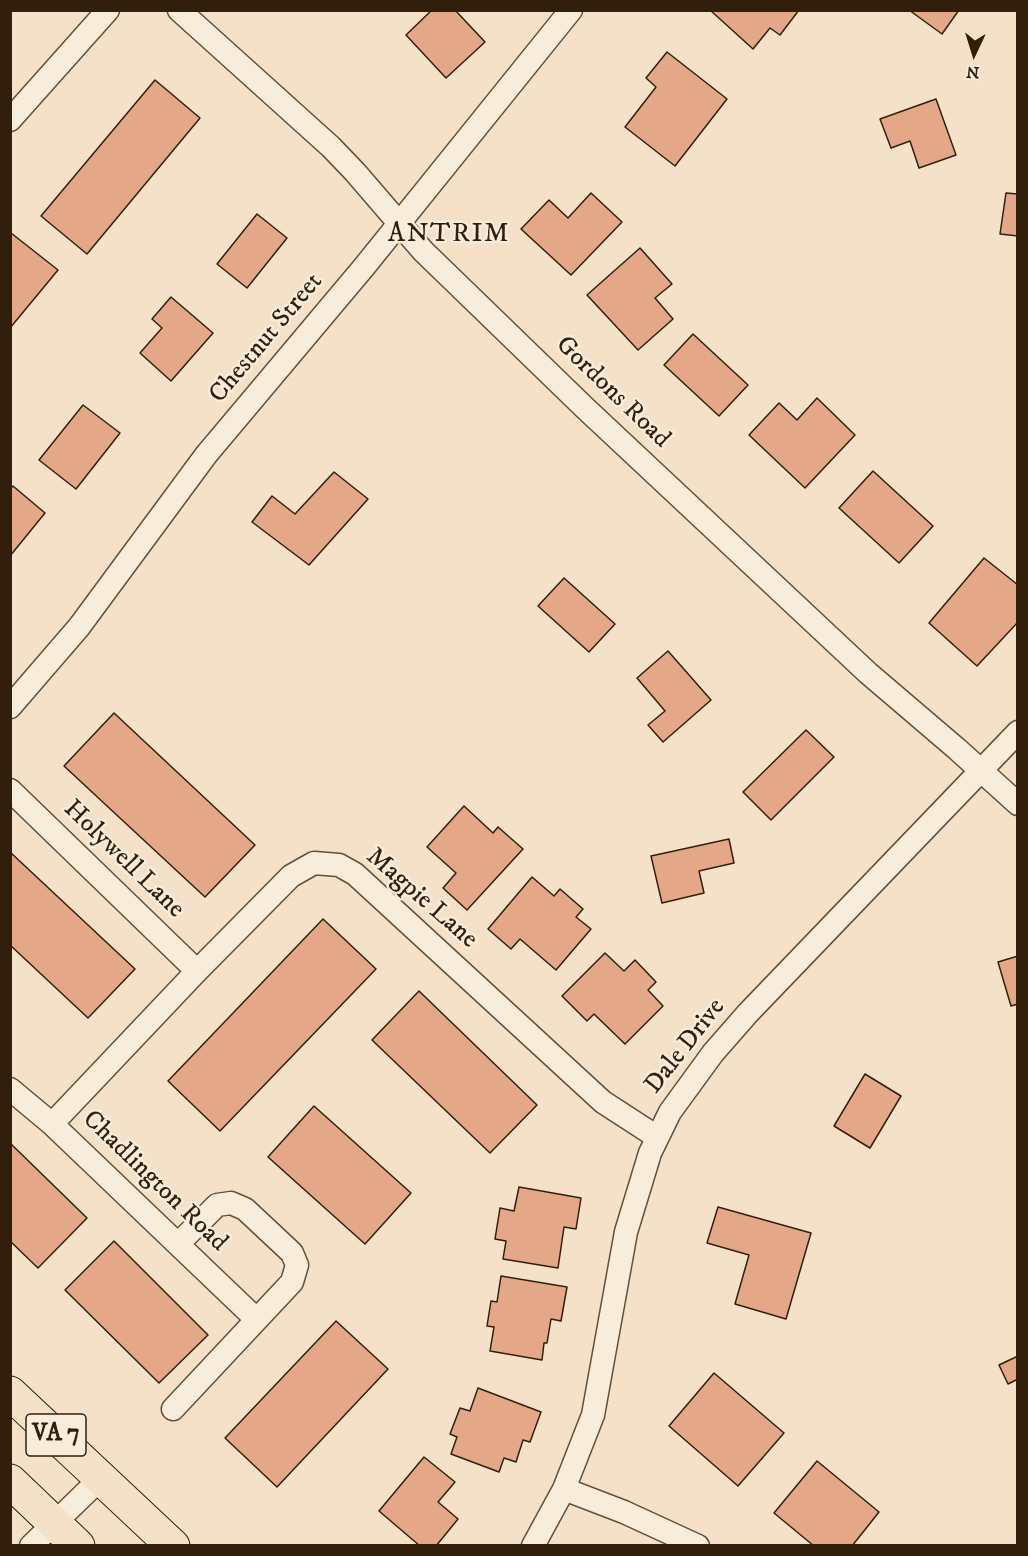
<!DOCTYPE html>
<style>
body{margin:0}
#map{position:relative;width:1028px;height:1556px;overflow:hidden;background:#f4e1c7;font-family:"IM FELL DW Pica",serif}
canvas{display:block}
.frame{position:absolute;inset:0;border:12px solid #311f0c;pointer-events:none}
.north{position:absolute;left:944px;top:24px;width:60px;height:60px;-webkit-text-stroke:4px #f8ecdb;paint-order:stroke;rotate:184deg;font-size:16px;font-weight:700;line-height:24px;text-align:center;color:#311f0c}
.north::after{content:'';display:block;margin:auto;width:21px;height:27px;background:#311f0c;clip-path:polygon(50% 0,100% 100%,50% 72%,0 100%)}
</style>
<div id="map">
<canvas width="1028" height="1556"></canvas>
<div class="frame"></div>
<div class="north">N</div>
</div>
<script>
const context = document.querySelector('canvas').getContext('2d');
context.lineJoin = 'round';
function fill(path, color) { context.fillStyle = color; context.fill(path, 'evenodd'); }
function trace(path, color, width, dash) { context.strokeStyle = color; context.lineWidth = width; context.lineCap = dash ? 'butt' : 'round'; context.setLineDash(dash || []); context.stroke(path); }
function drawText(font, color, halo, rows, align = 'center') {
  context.font = font + ' "IM FELL DW Pica",serif'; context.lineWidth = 5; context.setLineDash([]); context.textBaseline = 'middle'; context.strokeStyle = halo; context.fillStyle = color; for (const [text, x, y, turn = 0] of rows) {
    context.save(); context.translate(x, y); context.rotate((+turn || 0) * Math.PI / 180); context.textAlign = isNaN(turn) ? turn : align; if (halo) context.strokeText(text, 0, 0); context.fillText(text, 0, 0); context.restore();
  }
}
const building = new Path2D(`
 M432 10H455L485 42 446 78 406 35Z
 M710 10H799L780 35 770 28 753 49Z
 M909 10H959L942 34Z
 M667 52 727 99 675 166 625 127 656 87 646 78Z
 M155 80 200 118 87 254 41 216Z
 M936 99 956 155 919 168 910 141 891 148 880 119Z
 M591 193 622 222 571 275 521 229 549 200 568 218Z
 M1006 193 1018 194V236L1000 234Z
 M257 214 287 238 247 288 217 264Z
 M11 233 58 270 10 328V234Z
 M640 248 672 284 655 298 673 319 638 350 587 295Z
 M171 297 213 333 171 381 140 353 162 328 152 319Z
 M693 334 748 385 719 416 664 365Z
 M817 398 855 435 805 488 749 435 779 403 797 420Z
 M83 405 120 433 76 489 39 460Z
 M873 471 933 526 899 563 839 508Z
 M334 472 368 499 309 565 252 522 272 496 295 514Z
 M13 486 45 513 10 556V489Z
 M984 558 1018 585V622L977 666 929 623Z
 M564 578 615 624 589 652 538 606Z
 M668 651 711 700 663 742 648 725 665 711 637 678Z
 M114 713 255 845 205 897 64 766Z
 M806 730 834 757 771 820 743 792Z
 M464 806 493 833 498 827 523 849 467 910 443 888 456 873 427 847Z
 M729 839 734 863 699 871 704 893 662 903 651 856Z
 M10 852 135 969 88 1018 10 945Z
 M532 877 554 896 560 889 583 909 576 917 591 929 556 970 520 939 511 949 488 929Z
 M323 919 376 969 220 1131 168 1081Z
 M605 953 624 971 635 960 656 982 648 990 663 1006 625 1044 594 1014 587 1021 562 996Z
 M1018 956V1004L1011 1006 998 962Z
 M419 991 537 1105 490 1153 372 1040Z
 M865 1074 901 1096 870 1148 834 1126Z
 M314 1106 411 1193 365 1244 268 1157Z
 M10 1143 87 1218 38 1268 10 1241Z
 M519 1187 581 1198 576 1229 564 1227 558 1268 503 1259 506 1241 495 1239 500 1208 514 1211Z
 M718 1207 811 1233 786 1319 735 1304 749 1255 707 1243Z
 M114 1241 208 1335 159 1383 65 1290Z
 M501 1276 567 1287 561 1321 551 1319 547 1343H544L542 1360 490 1351 494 1327 487 1326 491 1301 497 1302Z
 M336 1321 388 1369 277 1487 225 1438Z
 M1018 1356V1379L1008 1384 999 1365Z
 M714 1373 784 1433 738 1486 669 1426Z
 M478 1388 541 1412 530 1442 523 1440 516 1462 504 1458 499 1472 451 1454 457 1437 450 1434 460 1408 470 1411Z
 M424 1457 455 1482 438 1502 458 1519 436 1546H420L379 1511Z
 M817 1461 879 1512 852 1546H814L774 1513Z`);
fill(building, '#e4a888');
trace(building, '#311f0c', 1.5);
const minor = new Path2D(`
 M179 10 331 147 355 172 423 251 585 408 868 673 957 749 1018 804
 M10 120 108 10
 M10 707 79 627 206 455 364 267 571 10
 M10 790 197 971
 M10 1089 52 1124 256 1319
 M52 1124 197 971 291 876 314 863 339 865 355 874 603 1102 657 1137
 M173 1409 292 1282 297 1265 292 1253 245 1209 231 1203 217 1205 178 1244
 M564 1489 624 1512 698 1546
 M31 1546 101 1478
 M533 1546 564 1489 593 1415 626 1232 650 1153 670 1112 713 1053 748 1013 1018 732`);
const primary = new Path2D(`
 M10 1393 173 1546
 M10 1481 78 1546`);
trace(minor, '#62503b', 25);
trace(primary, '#311f0c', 35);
trace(minor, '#f8ecdb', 22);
trace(primary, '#f4e1c7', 33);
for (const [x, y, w] of [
 [56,1435,60]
]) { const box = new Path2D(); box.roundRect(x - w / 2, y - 21, w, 42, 4.5); context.fillStyle = '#f8ecdb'; context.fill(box); trace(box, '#311f0c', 1.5); }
drawText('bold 24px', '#311f0c', null, [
 ["VA 7",56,1435]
]);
drawText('26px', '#311f0c', '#f8ecdb', [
 ["Chestnut Street",267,339,-50],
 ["Gordons Road",612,393,44],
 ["Holywell Lane",123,860,44],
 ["Magpie Lane",421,899,41],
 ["Dale Drive",686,1047,-52],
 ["Chadlington Road",154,1182,44]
]);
context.letterSpacing = '1.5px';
drawText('27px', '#311f0c', '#f8ecdb', [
 ["ANTRIM",449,235]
]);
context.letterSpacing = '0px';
</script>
